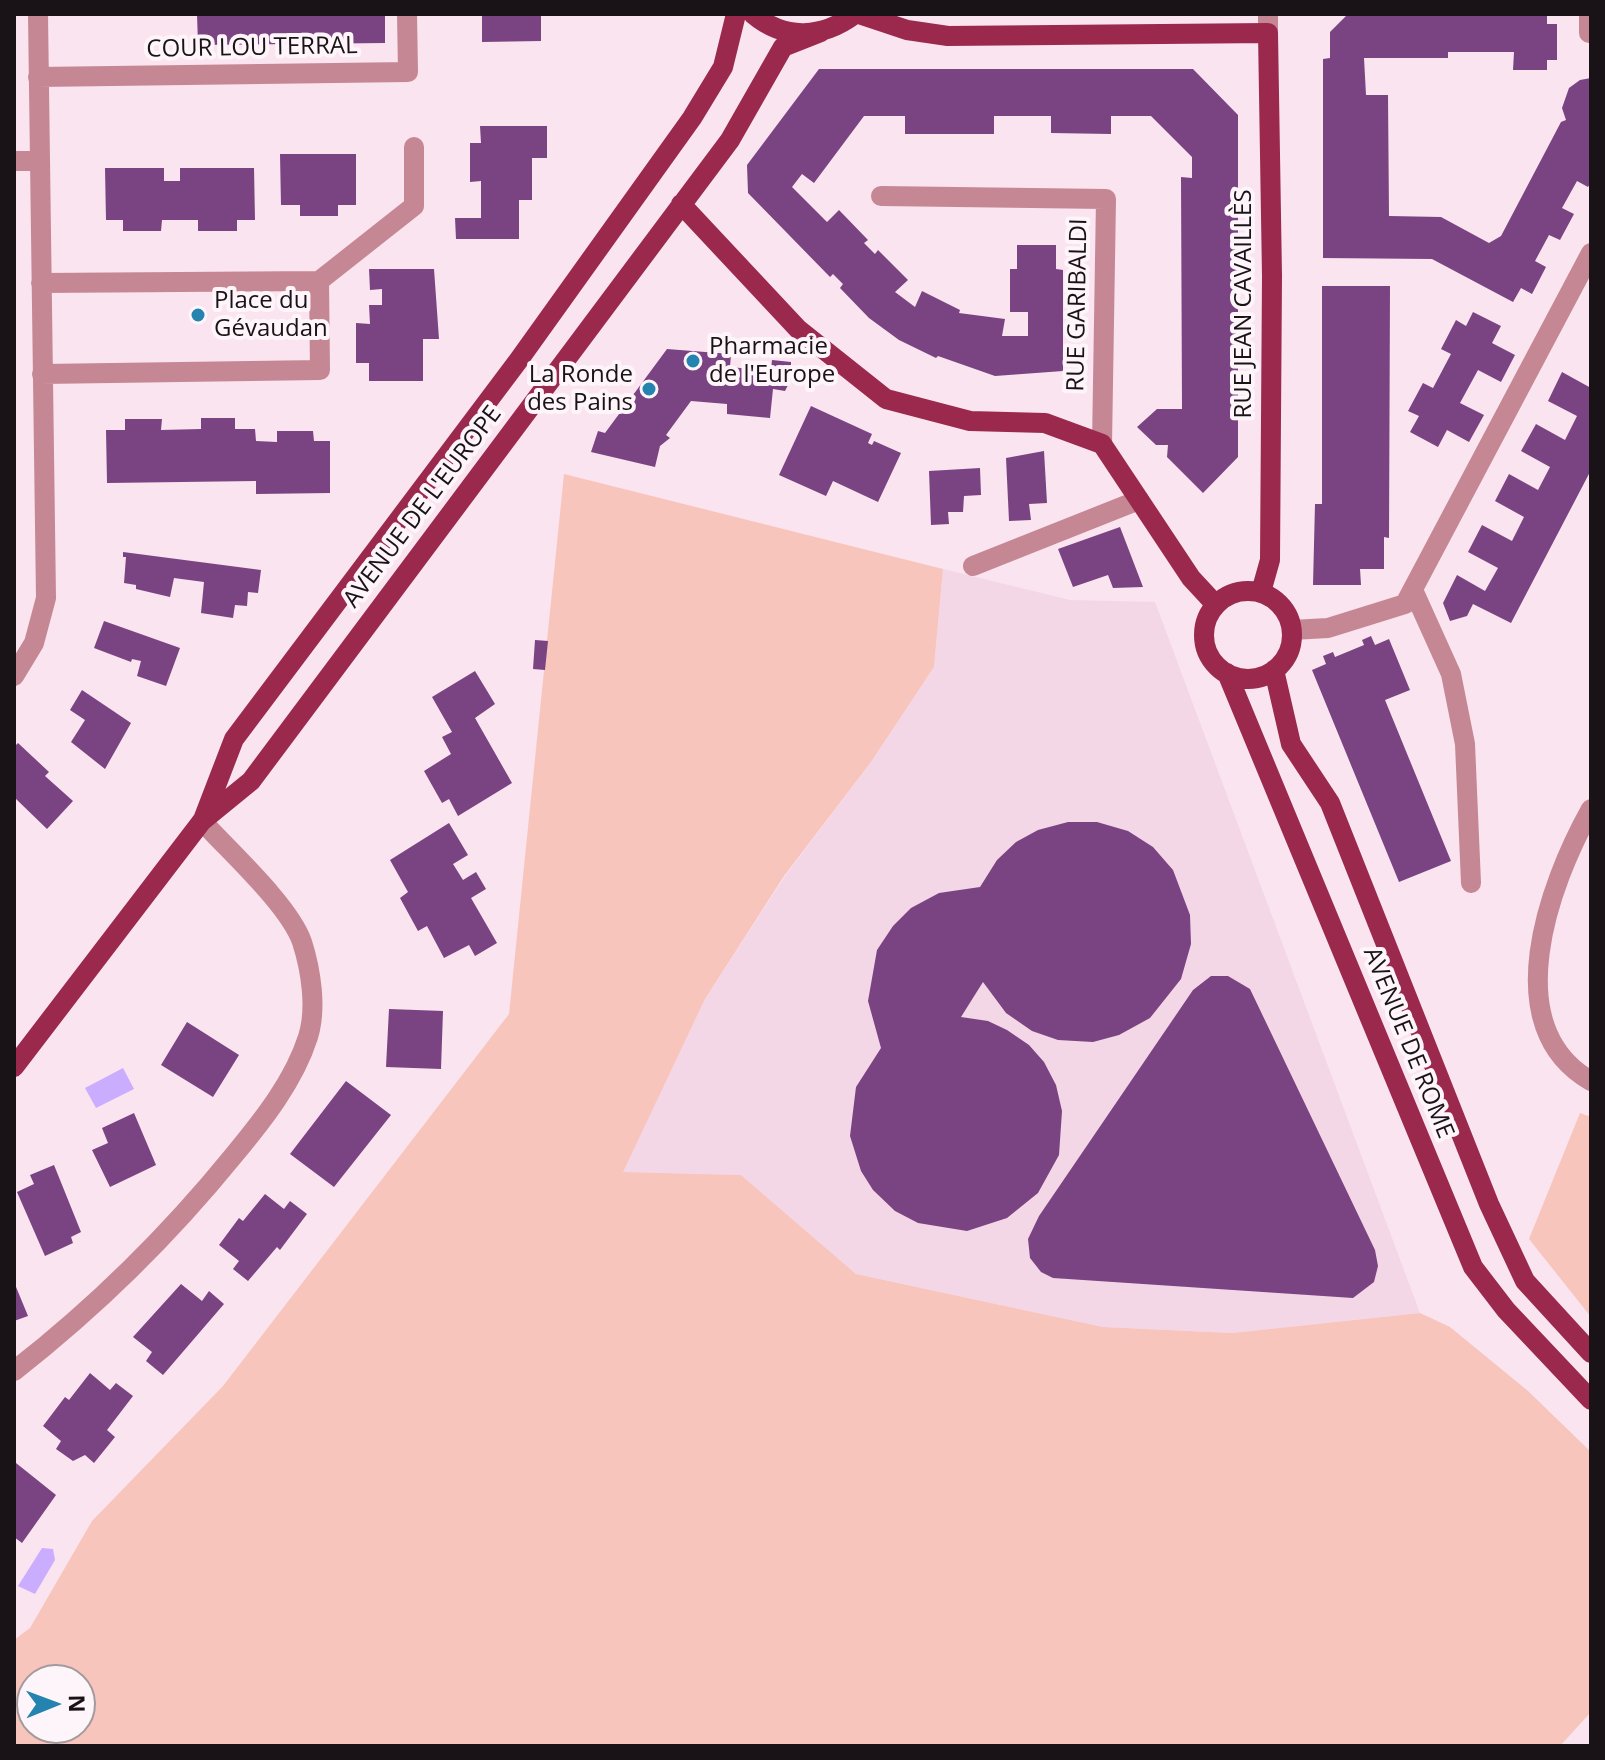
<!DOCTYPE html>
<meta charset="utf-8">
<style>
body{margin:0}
#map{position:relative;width:1605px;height:1760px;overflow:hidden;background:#f9e4ef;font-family:"Open Sans",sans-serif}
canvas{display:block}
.frame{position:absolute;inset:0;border:16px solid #191216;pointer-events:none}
.north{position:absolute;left:16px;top:1664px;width:80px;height:80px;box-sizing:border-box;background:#fef5fa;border:2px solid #a29a9f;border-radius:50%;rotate:89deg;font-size:22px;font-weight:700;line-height:32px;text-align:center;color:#191216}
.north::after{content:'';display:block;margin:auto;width:28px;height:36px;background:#2483af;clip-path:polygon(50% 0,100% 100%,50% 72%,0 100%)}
</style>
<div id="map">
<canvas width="1605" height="1760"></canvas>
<div class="frame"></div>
<div class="north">N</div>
</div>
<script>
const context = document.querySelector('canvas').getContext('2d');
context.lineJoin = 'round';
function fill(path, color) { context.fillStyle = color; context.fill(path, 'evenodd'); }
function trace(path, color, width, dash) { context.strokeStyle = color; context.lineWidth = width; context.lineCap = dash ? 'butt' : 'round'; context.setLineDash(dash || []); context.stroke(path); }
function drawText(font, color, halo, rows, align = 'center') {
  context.font = font + ' "Open Sans",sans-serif'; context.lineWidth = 8; context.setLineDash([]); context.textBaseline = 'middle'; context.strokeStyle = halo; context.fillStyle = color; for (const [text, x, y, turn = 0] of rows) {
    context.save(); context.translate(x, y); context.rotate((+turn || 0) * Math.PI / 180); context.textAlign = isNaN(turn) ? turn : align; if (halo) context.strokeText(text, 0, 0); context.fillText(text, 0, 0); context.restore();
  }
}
fill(new Path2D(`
 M943 569 1070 600 1155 602 1420 1313 1232 1333 1103 1327 856 1274 741 1175 622 1172 705 999 785 876 871 762 934 667Z`), '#f4d7e6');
fill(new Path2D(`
 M564 474 943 569 934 667 871 762 784 876 705 999 623 1172 741 1175 856 1274 1103 1327 1232 1333 1420 1313 1450 1327 1528 1391 1591 1452V1712L1560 1746H14V1640L30 1628 92 1521 223 1386 509 1014ZM32 1680H80V1728H32Z
 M1580 1113 1591 1117V1317L1529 1239Z`), '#f8c5bd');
fill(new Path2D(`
 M123 1068 134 1089 96 1108 85 1088Z
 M42 1548 53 1549 55 1560 35 1594 18 1586Z`), '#caadff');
fill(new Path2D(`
 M197 14H385V43L198 45Z
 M482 14H541V41L482 42Z
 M1348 14H1547V24H1557V60H1547V70H1513L1514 52H1448V58H1364L1366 95H1388L1389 216 1441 217 1489 243 1501 236 1561 122 1566 120 1562 108 1569 88 1580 80 1591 78V182L1588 187 1577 181 1562 208 1574 214 1560 240 1549 235 1535 261 1546 267 1532 294 1521 288 1513 302 1432 259 1323 258V59L1330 58V32Z
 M819 69H1193L1238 115V457L1203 493 1167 457 1168 445H1156L1137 427 1157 409H1182L1181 177 1192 178V157L1151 116H1111V134L1051 133V116H994V134H905V116H864L814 183 802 174 792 187 827 222 839 210 868 240 864 243 875 254 878 250 908 280 895 292 915 307 922 291 960 310 959 313 1005 319 1002 336H1028V312H1010V269H1017V245H1056V269L1063 270V371L995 376 938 356 936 358 899 340 869 318 840 288 843 284 833 274 830 277 748 193 747 165Z
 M480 126H547V158H532V200H519V239H456L455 218H481V181L470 182V143H481Z
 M280 154H356V205H338V216H300V205H281Z
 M105 168H164V181H180V168H254L255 220H237V231H198V220H162L161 231H123V220H106Z
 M369 269H434L439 339H423V381H369V363H356V323L370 324 369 305H382V289L370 290Z
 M1322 286H1390L1389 538 1384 537V569H1360L1361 585H1313L1315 504H1322Z
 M1473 312 1501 326 1492 343 1515 355 1501 382 1478 370 1460 403 1484 415 1469 442 1447 430 1438 447 1410 432 1419 416 1408 411 1423 383 1433 388 1451 354 1441 349 1456 320 1466 326Z
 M667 349 731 354 730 367 771 371 772 360 791 362V379L785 391 773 389 770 418 727 414V404L691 401 666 435 670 438 660 446 655 467 591 452 598 431 605 433Z
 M1562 372 1591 388V470L1511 623 1473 604 1467 616 1450 621 1443 603 1457 575 1485 591 1498 568 1468 552 1482 525 1512 541 1524 517 1495 501 1509 474 1538 490 1550 467 1521 451 1536 424 1565 440 1577 416 1548 401Z
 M811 406 872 434 868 443 872 445 874 441 901 453 878 502 833 481 826 496 779 475Z
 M201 418H235V429H255L256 441 277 442V431H313L314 441H330V493L256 494V481L107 483 106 430H125V419H162L161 430 201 429Z
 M1044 451 1047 503 1029 504 1031 520 1009 521 1006 458Z
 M980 468 981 495 964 496 963 512H948L949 524 931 525 929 471Z
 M1120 527 1143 587 1113 588 1108 575 1073 587 1058 549Z
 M123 552 261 570 258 593 248 592 247 606 235 605 233 618 201 613 204 582 174 578 170 597 136 589V585L124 583 126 557H123Z
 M104 621 180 648 166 686 137 676 141 661 132 659 131 662 94 648Z
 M1371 636 1375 645 1389 639 1410 690 1385 700 1451 861 1399 882 1312 670 1326 664 1323 656 1333 652 1335 657 1364 645 1362 640Z
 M535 640 548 641 545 670 533 669Z
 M475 671 495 704 475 718 512 783 458 816 449 799 442 803 424 771 451 754 442 737 452 732 432 697Z
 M82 690 131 723 105 769 71 742 85 720 70 710Z
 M18 743 49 772 45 776 73 801 47 829 14 797V747Z
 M1068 822H1097L1128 831 1153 847 1173 870 1190 915 1191 944 1181 979 1150 1018 1119 1035 1093 1042 1058 1040 1032 1031 1006 1013 983 982 961 1017 988 1021 1007 1030 1029 1045 1044 1062 1056 1085 1062 1111 1059 1155 1038 1193 1007 1218 967 1231 918 1223 895 1211 873 1190 861 1171 850 1136 856 1087 881 1048 868 1001 877 950 893 926 911 908 939 893 980 887 997 860 1016 842 1038 830Z
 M449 823 468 855 453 864 463 880 476 872 486 889 471 898 497 943 475 956 469 945 444 958 427 926 418 931 400 898 408 892 390 860Z
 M1211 976H1228L1250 989 1375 1250 1378 1266 1374 1282 1353 1298 1053 1278 1041 1272 1030 1258 1028 1239 1039 1216 1193 990Z
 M389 1009 443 1011 441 1069 386 1067Z
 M187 1022 239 1055 213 1097 161 1065Z
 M346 1081 391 1115 334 1187 290 1154Z
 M134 1113 156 1165 110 1187 92 1150 108 1143 102 1128Z
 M54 1165 81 1232 71 1237 73 1243 45 1256 17 1192 34 1184 30 1175Z
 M265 1194 284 1209 290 1201 307 1214 280 1250 277 1247 248 1281 233 1269 239 1261 219 1245 239 1218 243 1221Z
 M14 1282 28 1316 14 1321Z
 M181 1284 202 1301 209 1291 224 1304 163 1375 146 1361 152 1352 133 1337Z
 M90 1373 110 1390 116 1383 133 1396 107 1430 115 1437 94 1463 85 1455 73 1461 56 1449 61 1441 43 1426 65 1397 69 1400Z
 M16 1463 56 1495 22 1543 14 1537Z`), '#7a4382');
trace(new Path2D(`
 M1268 14V33
 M1589 33V14
 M38 77 408 72 407 14
 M14 161H39
 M881 196 1106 199 1102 444
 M319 281 414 206V147
 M41 283 319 281 320 370 42 374
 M973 566 1139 500
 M1414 592 1451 674 1465 744 1471 883
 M1292 630 1328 628 1405 604 1591 253
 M14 676 34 643 46 598 38 14
 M1591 809C1549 884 1496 1027 1591 1081
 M14 1371C96 1307 169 1235 234 1155 263 1120 294 1081 308 1037 317 1009 311 970 302 942 289 905 229 851 202 821`), '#c68794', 20);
trace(new Path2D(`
 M753 14C785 41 823 38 855 14
 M859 14 907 30 948 36 1268 33 1272 276 1270 560 1261 592
 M681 204 798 329 886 399 970 421 1045 423 1102 444 1191 578 1216 605
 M1204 635a44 44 0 1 1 88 0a44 44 0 1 1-88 0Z
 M1274 670 1291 744 1330 803 1489 1204 1525 1281 1591 1353
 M1227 673 1473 1267 1506 1310 1591 1400
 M204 817 234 739 518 361 692 118 723 67 736 14
 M14 1067 202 821 251 781 730 140 783 47 821 32`), '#9b294d', 20);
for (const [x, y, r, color] of [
 [198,315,8,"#2483af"],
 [693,361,8,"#2483af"],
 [649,389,8,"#2483af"]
]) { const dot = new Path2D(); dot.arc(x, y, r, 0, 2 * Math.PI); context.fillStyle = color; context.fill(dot); trace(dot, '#fef5fa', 3); }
drawText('24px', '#191216', '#fef5fa', [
 ["COUR LOU TERRAL",252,48,-1],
 ["RUE JEAN CAVAILLÈS",1244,304,-90],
 ["RUE GARIBALDI",1078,305,-89],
 ["AVENUE DE L'EUROPE",423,507,-53],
 ["AVENUE DE ROME",1408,1043,68]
]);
drawText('24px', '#191216', '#fef5fa', [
 ["Place du",214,301],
 ["Gévaudan",214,329],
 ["Pharmacie",709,347],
 ["de l'Europe",709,375],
 ["La Ronde",633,375,"right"],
 ["des Pains",633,403,"right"]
], 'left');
</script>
